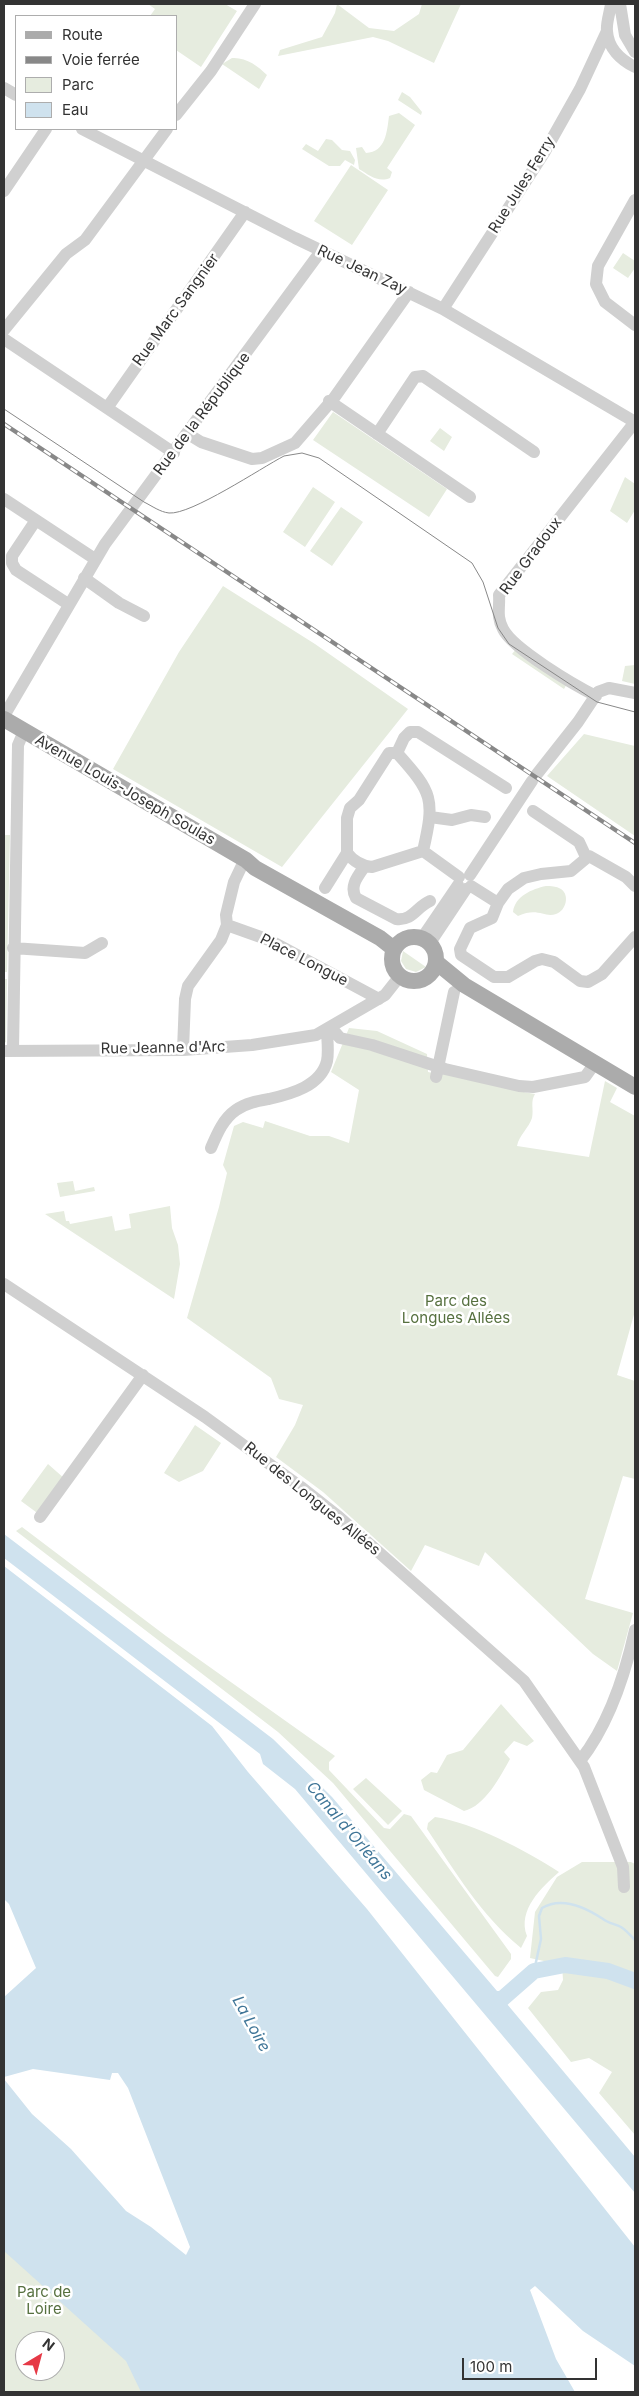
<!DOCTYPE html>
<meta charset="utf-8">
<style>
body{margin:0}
#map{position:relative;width:639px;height:2396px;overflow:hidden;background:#fff;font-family:Inter,sans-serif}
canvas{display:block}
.frame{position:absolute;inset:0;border:5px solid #333;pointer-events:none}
.legend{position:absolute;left:15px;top:15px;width:162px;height:115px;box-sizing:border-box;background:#fff;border:1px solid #adadad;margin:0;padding:6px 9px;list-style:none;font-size:15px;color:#333}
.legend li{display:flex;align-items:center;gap:10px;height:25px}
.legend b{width:25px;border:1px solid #adadad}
.north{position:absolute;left:15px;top:2331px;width:50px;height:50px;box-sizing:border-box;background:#fff;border:1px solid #adadad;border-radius:50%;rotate:37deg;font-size:14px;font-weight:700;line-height:20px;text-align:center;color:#333}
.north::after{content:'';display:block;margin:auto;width:18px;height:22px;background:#e63946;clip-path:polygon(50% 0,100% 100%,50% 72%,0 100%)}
.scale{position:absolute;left:462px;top:2358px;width:135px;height:22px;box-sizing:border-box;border:2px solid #333;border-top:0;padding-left:6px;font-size:15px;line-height:18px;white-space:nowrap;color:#333;-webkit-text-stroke:4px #fff;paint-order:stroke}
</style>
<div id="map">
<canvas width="639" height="2396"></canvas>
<div class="frame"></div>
<ul class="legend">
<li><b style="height:6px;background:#ababab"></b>Route</li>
<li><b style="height:6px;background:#888"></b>Voie ferrée</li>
<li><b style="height:14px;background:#e6ecdf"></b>Parc</li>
<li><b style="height:14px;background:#cfe2ee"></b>Eau</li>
</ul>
<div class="north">N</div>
<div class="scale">100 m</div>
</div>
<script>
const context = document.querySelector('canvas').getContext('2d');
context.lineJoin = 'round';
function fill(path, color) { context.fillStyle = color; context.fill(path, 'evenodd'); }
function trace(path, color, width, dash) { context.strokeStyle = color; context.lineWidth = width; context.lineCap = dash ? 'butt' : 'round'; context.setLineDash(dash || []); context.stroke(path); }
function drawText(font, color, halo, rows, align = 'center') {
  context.font = font + ' Inter,sans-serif'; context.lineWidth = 5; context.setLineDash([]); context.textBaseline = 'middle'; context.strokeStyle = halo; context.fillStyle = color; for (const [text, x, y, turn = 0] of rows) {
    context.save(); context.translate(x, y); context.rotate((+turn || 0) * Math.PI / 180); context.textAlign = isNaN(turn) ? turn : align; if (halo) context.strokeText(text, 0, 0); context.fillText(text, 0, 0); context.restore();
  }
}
fill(new Path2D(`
 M148 4H225L237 11 201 67 176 50V16H150L155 9Z
 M337 4 369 28 394 31 419 14 422 4H461L434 63 388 41 373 37 278 56 280 50 322 37 335 13Z
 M232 58C246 57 258 66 267 75L259 89 222 64Z
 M402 92 410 97 422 112 421 115 398 100Z
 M399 113 415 125 387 168 392 172 390 178C378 183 369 175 359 169L356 148 362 147 366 153C386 152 387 131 389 116Z
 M326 139 332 140 342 150 350 151 355 160 354 165 345 160 340 166H329L302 149 306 144 318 151Z
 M351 165 388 190 352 245 314 221Z
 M623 253 635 261V268L628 278 613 268Z
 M333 412 447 489 429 517 313 440Z
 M440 428 452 437 444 451 430 441Z
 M625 477 635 484V510L627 523 610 511Z
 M313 487 335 502 305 547 283 532Z
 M341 507 363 522 332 566 310 551Z
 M223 586 315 644 408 709 282 867 113 769 179 652Z
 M517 648 568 682 564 689 512 654Z
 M635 665V684L622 681 625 666Z
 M584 734 635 746V836L547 776Z
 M4 835H10L7 972H4Z
 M546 886C551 886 556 886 561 889 570 895 566 911 556 914 544 918 538 907 518 916L513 912C515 896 532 889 546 886Z
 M403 951 426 967 416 972 406 969 401 961Z
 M4 979H7L6 1042 4 1043Z
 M349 1028 377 1031 427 1054 428 1072 442 1075 446 1066 518 1091 535 1094C530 1102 534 1109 532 1118 529 1128 519 1135 517 1146L589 1157 605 1081 617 1088 610 1102 635 1116V1311L617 1375 635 1381V1479L623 1476 585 1599 633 1613 617 1671 593 1654 485 1552 479 1566 425 1545 411 1571 323 1492 276 1457 295 1425 303 1405 279 1399 271 1378 187 1318 219 1207 227 1173 223 1165 234 1126 243 1122 263 1128 265 1121 310 1136H329L349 1143 359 1090 331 1072Z
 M73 1181 75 1191 94 1187 95 1191 60 1197 57 1183Z
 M170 1206 172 1228 178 1245 180 1264 174 1299 45 1214 64 1211 66 1221H69L70 1224 112 1216 115 1231 131 1228 129 1214Z
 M195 1425 221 1443 203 1471 179 1482 164 1473Z
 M48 1464 65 1479 40 1515 21 1501Z
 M22 1527 166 1636 335 1756 329 1762V1770L384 1828 390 1829 404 1814 411 1816 511 1954V1959L498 1977 495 1976 333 1783 278 1732 16 1531Z
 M501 1704 534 1741 527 1746 514 1741 504 1752 510 1759C500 1777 485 1806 464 1811L424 1790 421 1780 431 1772 437 1773 447 1755 463 1750Z
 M366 1778 402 1811 388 1825 353 1789Z
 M435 1817C474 1823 525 1850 559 1872 542 1887 517 1910 527 1936L521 1948C480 1914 456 1873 427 1829L428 1823Z
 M582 1862H631L635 1864V2135L599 2093 612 2072 589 2058 571 2062 528 2008 541 1992 558 1990 563 1980 562 1965 530 1958 535 1912 557 1877Z
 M4 2195 182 2392H4ZM25 2341H55V2371H25Z`), '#e6ecdf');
fill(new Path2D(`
 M4 1534 273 1739 332 1797 497 1991H501L508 2000 507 2004 635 2157V2193L295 1789 263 1764 260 1754 4 1558Z
 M4 1566 212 1726 248 1772 367 1909 635 2247V2366L583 2331 535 2286 530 2290 556 2359 575 2392H141L126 2361 4 2251V2079L32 2114 71 2149 126 2211 151 2227 186 2255 190 2247 128 2088 118 2073H112L110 2080 33 2069 4 2077V1997L36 1968 9 1904 4 1899Z`), '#cfe2ee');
trace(new Path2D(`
 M534 1971 541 1939 539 1916 542 1908C562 1896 585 1907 603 1919 608 1923 615 1924 621 1927 626 1930 631 1936 635 1940`), '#cfe2ee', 2.5);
trace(new Path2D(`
 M494 2006 534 1971 565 1965 608 1971 635 1981`), '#cfe2ee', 16);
trace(new Path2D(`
 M611 4C610 12 606 23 607 31 608 48 621 60 635 67
 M620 4 625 35 635 52
 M4 88 16 95
 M176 115 211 71 255 4
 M82 129 295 238 443 309 635 422
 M4 191 46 129
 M635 200 598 266 596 284 605 302 635 325
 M443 309 544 153 580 89 607 31
 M4 330 66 254 85 240 167 129
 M4 339 174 453
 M329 401 470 497
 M107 408 245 212
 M188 434 201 442 252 459 262 458 295 443 334 398 409 292
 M377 434 415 377 423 376 534 452
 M4 499 95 559
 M36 520 12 556V563L16 570 68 604
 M84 578 119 603 144 616
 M596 696C574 685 513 649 503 629 496 616 500 608 499 595L635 422
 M4 716 105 544 321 251
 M389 753H397C433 793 435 799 423 851L372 867C362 866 354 862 347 853V818L350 808 359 800Z
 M397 753 404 738 410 732H418L506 788
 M537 774 578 722 598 692 609 688 635 693
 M533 811 579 842 586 857
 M430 817 452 820 471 815 485 817
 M423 851 459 877
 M365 866C358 876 349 886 356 898L396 919C413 921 416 907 430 901
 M470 875 532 781
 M471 886 498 903 508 889 524 878 541 874 571 871 589 856 626 877 635 886
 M325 888 347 853
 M498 903 492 918 470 928 460 949 461 955 494 977H508L535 961 542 959 554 962 580 981 588 982 602 974 635 937
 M227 925 269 940 379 999
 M422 938 458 885
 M430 943 466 889
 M13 948 85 953 102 943
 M334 1031 340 1038 372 1045 445 1069 519 1086 533 1087 585 1077 595 1063
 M13 1050 18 745 24 731
 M183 1050 185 999 188 986 221 940 227 925 226 915 234 882 245 859
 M4 1051 183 1050 252 1045 316 1035 385 995 400 976
 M436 1077 454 992
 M211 1148C217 1134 223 1119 236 1110 246 1103 258 1101 269 1099 291 1094 321 1086 327 1061 329 1051 327 1039 327 1030
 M4 1284 205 1417 301 1487 339 1517 524 1681 584 1767 623 1867 624 1887
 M40 1517 143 1375
 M580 1761C609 1724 625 1675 635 1630`), '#d0d0d0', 12);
trace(new Path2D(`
 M4 719 246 860 255 868 380 938 394 949
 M392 959a22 22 0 1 1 44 0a22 22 0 1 1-44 0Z
 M436 962 464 985 635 1087`), '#ababab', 16);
trace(new Path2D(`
 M4 409 144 502C152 506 160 512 169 513 191 515 261 468 284 456L302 453 319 458 472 563 483 582 498 628 509 644 597 702 635 712`), '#888', 1);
const rail = new Path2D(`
 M4 424 635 843`);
trace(rail, '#888', 4.5);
trace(rail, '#fff', 2.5, [8]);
drawText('15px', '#333', '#fff', [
 ["Rue Jules Ferry",522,185,-58],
 ["Rue Jean Zay",362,270,25],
 ["Rue Marc Sangnier",176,310,-54],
 ["Rue de la République",202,414,-53],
 ["Rue Gradoux",531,556,-53],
 ["Avenue Louis-Joseph Soulas",125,790,30],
 ["Place Longue",304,960,27],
 ["Rue Jeanne d'Arc",163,1048,-1],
 ["Rue des Longues Allées",312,1499,39]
]);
drawText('15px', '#56703f', '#fff', [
 ["Parc des",456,1301],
 ["Longues Allées",456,1318],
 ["Parc de",44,2292],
 ["Loire",44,2309]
]);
drawText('italic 16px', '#3f7597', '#fff', [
 ["Canal d'Orléans",349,1831,50],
 ["La Loire",251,2024,61]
]);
</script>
